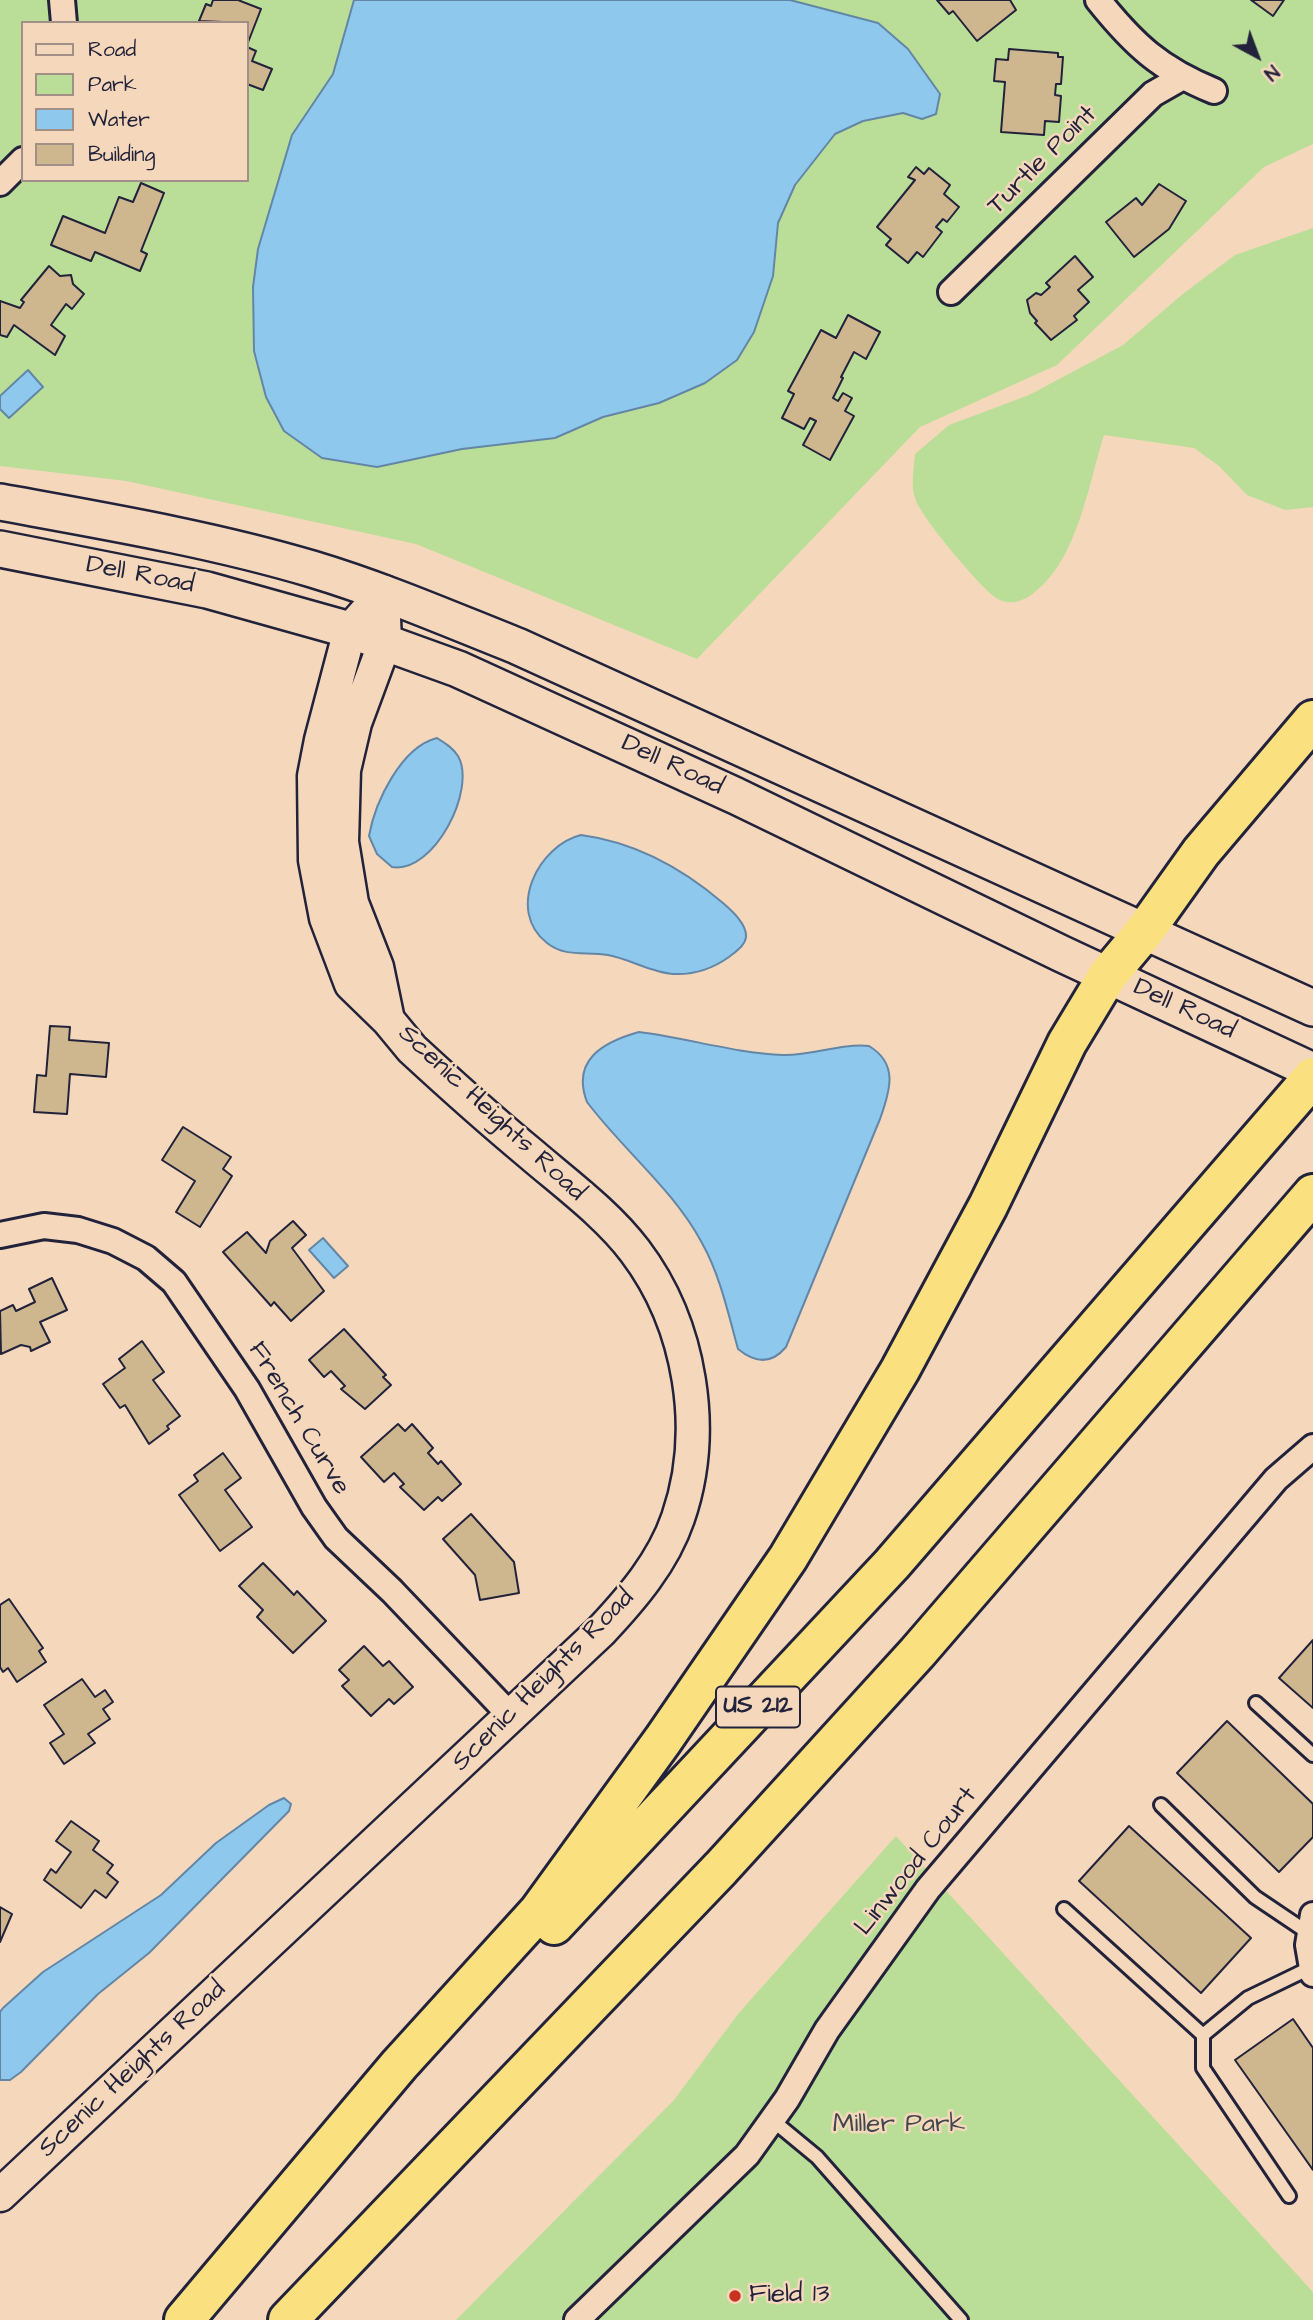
<!DOCTYPE html>
<style>
body{margin:0}
#map{position:relative;width:1313px;height:2320px;overflow:hidden;background:#f5d8bb;font-family:"Architects Daughter",sans-serif}
canvas{display:block}
.legend{position:absolute;left:21px;top:21px;width:228px;height:161px;box-sizing:border-box;background:#f5d8bb;border:2px solid #a18f88;margin:0;padding:9px 12px;list-style:none;font-size:21px;color:#22223b}
.legend li{display:flex;align-items:center;gap:14px;height:35px}
.legend b{width:35px;border:2px solid #a18f88}
.north{position:absolute;left:1222px;top:21px;width:70px;height:70px;-webkit-text-stroke:5px #f5d8bb;paint-order:stroke;rotate:139deg;font-size:19px;font-weight:700;line-height:28px;text-align:center;color:#22223b}
.north::after{content:'';display:block;margin:auto;width:24px;height:32px;background:#22223b;clip-path:polygon(50% 0,100% 100%,50% 72%,0 100%)}
</style>
<div id="map">
<canvas width="1313" height="2320"></canvas>
<ul class="legend">
<li><b style="height:9px;background:#f5d8bb"></b>Road</li>
<li><b style="height:19px;background:#bade98"></b>Park</li>
<li><b style="height:19px;background:#8ec9ed"></b>Water</li>
<li><b style="height:19px;background:#ceb68e"></b>Building</li>
</ul>
<div class="north">N</div>
</div>
<script>
const context = document.querySelector('canvas').getContext('2d');
context.lineJoin = 'round';
function fill(path, color) { context.fillStyle = color; context.fill(path, 'evenodd'); }
function trace(path, color, width, dash) { context.strokeStyle = color; context.lineWidth = width; context.lineCap = dash ? 'butt' : 'round'; context.setLineDash(dash || []); context.stroke(path); }
function drawText(font, color, halo, rows, align = 'center') {
  context.font = font + ' "Architects Daughter",sans-serif'; context.lineWidth = 5; context.setLineDash([]); context.textBaseline = 'middle'; context.strokeStyle = halo; context.fillStyle = color; for (const [text, x, y, turn = 0] of rows) {
    context.save(); context.translate(x, y); context.rotate((+turn || 0) * Math.PI / 180); context.textAlign = isNaN(turn) ? turn : align; if (halo) context.strokeText(text, 0, 0); context.fillText(text, 0, 0); context.restore();
  }
}
fill(new Path2D(`
 M0 0H1313V144L1264 167 1057 365 920 427 697 659 416 544 126 481 0 466ZM23 23H247V180H23Z
 M1313 228V507L1285 510 1247 495 1219 466 1194 448 1104 435C1088 485 1077 566 1028 597 1020 602 1008 605 998 599 982 590 923 519 916 501 910 487 914 468 915 454L949 425 1029 395 1123 345 1184 293 1235 255Z
 M896 1836 1313 2292V2320H456L674 2100 738 2014Z`), '#bade98');
const water = new Path2D(`
 M354 0H790L878 23 908 49 940 94 936 114 922 119 903 113 863 121 835 134 795 185 778 223 773 276 754 332 737 360 705 383 659 403 603 417 555 438 462 449 377 467 322 458 284 431 266 397 254 351 253 287 258 249 292 135 333 74Z
 M28 370 43 387 9 418 0 409V396Z
 M437 738C445 743 453 748 458 756 477 789 434 874 392 867L377 854 369 836C375 802 401 747 437 738Z
 M581 835C634 842 682 868 723 903 732 911 747 924 746 937 745 946 735 952 729 957 712 969 695 975 674 974 652 973 630 959 608 955 586 951 566 958 547 943 505 910 539 845 581 835Z
 M639 1032C687 1038 735 1053 783 1055 812 1056 840 1043 869 1046 899 1064 890 1091 880 1119L786 1347C771 1365 755 1363 738 1349 728 1313 720 1275 702 1243 673 1189 624 1151 587 1102 571 1060 603 1042 639 1032Z
 M323 1238 348 1266 334 1278 309 1250Z
 M284 1798 291 1804 289 1811 149 1953 98 1994 21 2072 10 2080H0V2012L3 2008 43 1972 161 1895 216 1843 269 1805Z`);
fill(water, '#8ec9ed');
trace(water, '#6386a6', 2);
const building = new Path2D(`
 M213 0H238L261 9 247 45V23L199 21 206 4 211 6Z
 M937 0H1010L1016 10 977 41 953 11 949 14Z
 M1251 0H1284L1273 16Z
 M247 47 256 51 252 61 272 69 263 90 247 84Z
 M1009 49 1058 53V57H1063L1061 84H1056L1055 95 1061 96 1059 122 1045 121 1044 135 1001 132 1005 82 994 81 996 59 1008 60Z
 M916 167 924 174 929 168 950 185 944 194 959 207 947 222 943 219 936 227 942 232 923 257 917 252 908 263 886 245 891 239 877 227 915 180 908 177Z
 M141 183 164 193 141 251 147 254 140 271 95 252 91 261 51 245 63 216 105 233 119 197 133 202Z
 M1159 184 1186 201 1169 229 1134 257 1106 222 1136 198 1142 205Z
 M1075 256 1093 277 1078 290 1089 302 1074 316 1077 320 1051 340 1035 323 1037 321 1030 313 1027 300 1036 293 1041 295 1050 287 1046 283Z
 M49 266 60 276 71 275 73 284 84 294 72 309 66 304 51 325 65 336 55 355 14 325 7 337 0 335V301L20 308 24 302 21 300Z
 M848 315 880 332 866 359 854 352 841 377 843 378 833 398 838 401 843 393 852 398 845 411 854 416 830 460 803 445 816 421 810 418 804 429 782 418 794 394 788 391 821 330 836 338Z
 M50 1026 70 1027 69 1040 109 1043 106 1077 70 1074 67 1114 34 1112 37 1075 46 1076Z
 M183 1127 231 1157 223 1169 232 1176 200 1227 176 1212 195 1181 162 1160Z
 M293 1221 306 1235 292 1248 324 1291 291 1321 274 1302 271 1306 223 1252 247 1232 266 1253 270 1241Z
 M52 1278 67 1310 40 1322 50 1342 31 1351 30 1347 21 1345 1 1354 0 1311 13 1305 16 1311 35 1302 29 1289Z
 M344 1329 386 1375 383 1377 391 1385 365 1409 341 1389 345 1386 331 1371 324 1377 309 1360Z
 M142 1341 164 1372 153 1380 180 1416 167 1426 169 1429 149 1444 125 1405 120 1408 103 1384 125 1368 119 1359Z
 M398 1424 405 1431 412 1424 433 1448 428 1453 438 1464 441 1461 461 1484 442 1501 438 1497 424 1510 400 1487 404 1484 394 1473 384 1482 361 1457Z
 M223 1453 241 1478 225 1490 252 1527 220 1551 179 1495 198 1481 194 1475Z
 M471 1514 514 1562 519 1593 480 1600 475 1575 443 1539Z
 M263 1563 294 1595 297 1591 326 1621 293 1653 257 1617 263 1610 239 1586Z
 M9 1599 43 1648 39 1651 46 1662 17 1682 8 1668 3 1672 0 1667V1605Z
 M1313 1640V1708L1279 1678Z
 M364 1646 383 1666 389 1661 413 1687 394 1704 389 1699 371 1716 342 1686 349 1680 339 1670Z
 M82 1679 95 1697 105 1690 113 1702 103 1709 110 1719 88 1734 95 1743 64 1764 50 1743 64 1734 44 1705Z
 M1227 1721 1313 1804V1837L1279 1872 1177 1773Z
 M71 1821 99 1841 93 1850 113 1865 107 1873 118 1882 106 1898 95 1890 81 1908 44 1880 51 1869 56 1873 71 1852 56 1841Z
 M1129 1826 1251 1938 1201 1993 1079 1881Z
 M0 1907 12 1914 0 1942Z
 M1293 2019 1313 2048V2170L1235 2060Z`);
fill(building, '#ceb68e');
trace(building, '#22223b', 2);
const service = new Path2D(`
 M1256 1703 1313 1755
 M1161 1805 1255 1897 1310 1934
 M1064 1909 1203 2035V2068L1289 2196
 M1203 2035 1248 1998 1312 1967
 M771 2119 817 2157 961 2320`);
const minor = new Path2D(`
 M62 0 64 23
 M1098 0C1134 45 1160 69 1214 91
 M0 183 23 160
 M951 292 1153 94 1181 78
 M0 1235 44 1226 78 1230 113 1241 146 1258 174 1282 247 1389 314 1507 336 1538 392 1591 511 1716
 M1313 1915 1308 1945 1313 1974
 M577 2320 747 2155 787 2099 827 2030 928 1889 1276 1479 1313 1447`);
const tertiary = new Path2D(`
 M384 618 385 642 355 723 344 770 342 842 352 903 377 967 388 1020
 M0 2195 601 1631C632 1598 663 1562 678 1518 708 1431 691 1325 635 1251 607 1214 566 1184 531 1154 490 1120 451 1085 412 1049L388 1020 351 984 326 918 315 860 314 776 321 740 350 630 384 592`);
const secondary = new Path2D(`
 M0 502C104 521 211 539 312 569 382 590 449 619 517 646L1313 1008
 M0 549 207 590 350 630 458 669 736 796 1062 954 1313 1071`);
const motorway = new Path2D(`
 M554 1925 892 1564 1313 1077
 M184 2320 399 2065 539 1911 663 1740 788 1558 900 1370 988 1206 1067 1043 1108 975 1144 932 1201 852 1313 720
 M288 2320 721 1868 917 1653 1313 1194`);
trace(service, '#22223b', 18);
trace(minor, '#22223b', 30);
trace(tertiary, '#22223b', 37);
trace(secondary, '#22223b', 40);
trace(motorway, '#22223b', 44);
trace(service, '#f5d8bb', 12);
trace(minor, '#f5d8bb', 24);
trace(tertiary, '#f5d8bb', 32);
trace(secondary, '#f5d8bb', 35);
trace(motorway, '#fbe080', 38);
for (const [x, y, r, color] of [
 [735,2296,7,"#c8321e"]
]) { const dot = new Path2D(); dot.arc(x, y, r, 0, 2 * Math.PI); context.fillStyle = color; context.fill(dot); trace(dot, '#f5d8bb', 2.5); }
for (const [x, y, w] of [
 [758,1707,84]
]) { const box = new Path2D(); box.roundRect(x - w / 2, y - 20.5, w, 41, 5); context.fillStyle = '#f5d8bb'; context.fill(box); trace(box, '#22223b', 2); }
drawText('bold 24px', '#22223b', null, [
 ["US 212",758,1707]
]);
drawText('26px', '#22223b', '#f5d8bb', [
 ["Turtle Point",1043,161,-45],
 ["Dell Road",140,576,11],
 ["Dell Road",672,766,25],
 ["Dell Road",1184,1010,25],
 ["Scenic Heights Road",491,1114,43],
 ["French Curve",298,1419,59],
 ["Scenic Heights Road",544,1681,-45],
 ["Linwood Court",917,1862,-52],
 ["Scenic Heights Road",133,2070,-43]
]);
drawText('26px', '#40484e', '#f5d8bb', [
 ["Miller Park",899,2126]
]);
drawText('26px', '#22223b', '#f5d8bb', [
 ["Field 13",749,2296]
], 'left');
</script>
